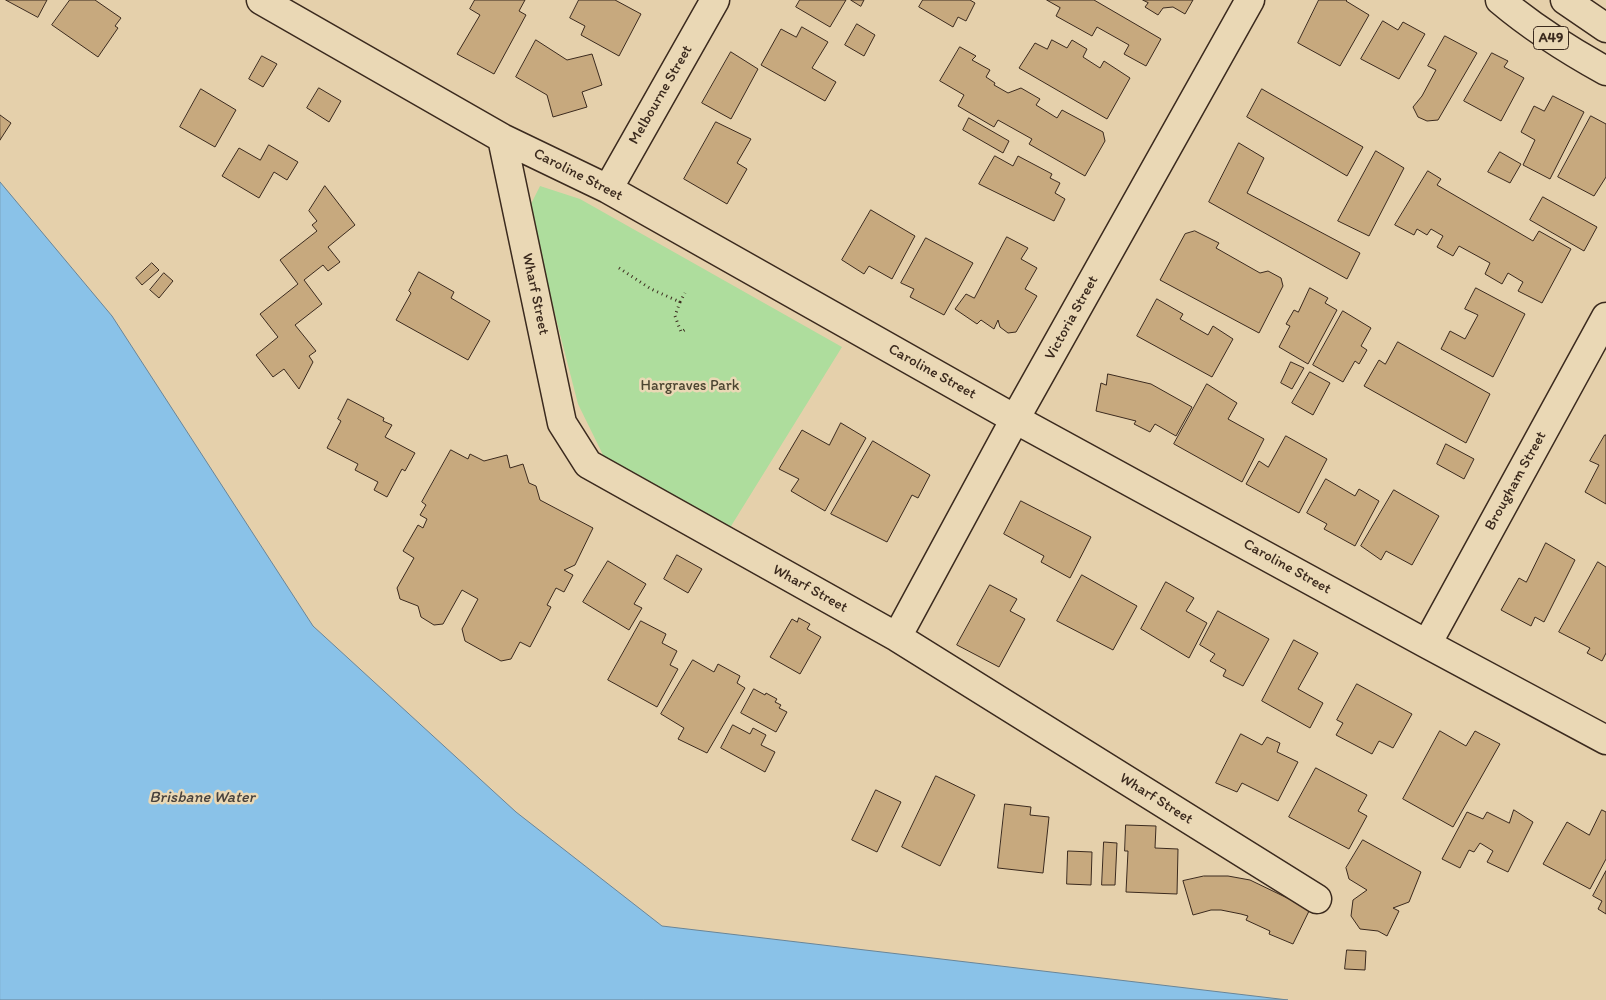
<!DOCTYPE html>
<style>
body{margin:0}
canvas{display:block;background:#e5d0ab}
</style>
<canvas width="1606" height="1000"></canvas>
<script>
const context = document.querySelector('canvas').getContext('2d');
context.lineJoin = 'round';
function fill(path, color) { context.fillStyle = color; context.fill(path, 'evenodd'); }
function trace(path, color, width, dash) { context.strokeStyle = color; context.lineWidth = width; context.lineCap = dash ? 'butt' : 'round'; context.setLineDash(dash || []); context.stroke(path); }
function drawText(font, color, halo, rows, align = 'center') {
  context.font = font + ' Itim,sans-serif'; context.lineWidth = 5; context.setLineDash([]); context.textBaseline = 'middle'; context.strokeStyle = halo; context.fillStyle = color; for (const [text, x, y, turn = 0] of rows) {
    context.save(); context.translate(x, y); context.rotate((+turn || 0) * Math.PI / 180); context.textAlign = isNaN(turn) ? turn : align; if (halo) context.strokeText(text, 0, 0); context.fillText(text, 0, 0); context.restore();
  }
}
fill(new Path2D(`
 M540 186 580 199 842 347 728 531 607 463 578 404 528 210Z`), '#aedd9d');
const water = new Path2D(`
 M0 182 112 316 313 626 516 812 662 926 1288 1000H0Z`);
fill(water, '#8ac2e8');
trace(water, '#6a8597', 1);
const building = new Path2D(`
 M6 0H47L38 17Z
 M70 0H95L121 18 115 26 118 28 98 57 52 25Z
 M475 0H525L519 11 526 15 494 74 457 54 480 15 470 9Z
 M579 0H615L641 14 619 56 581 35 585 26 570 18Z
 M800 0H846L830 27 796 7Z
 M851 0H864L861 6Z
 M923 0H970L975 3 966 21 958 17 953 27 919 7Z
 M1047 0H1094L1161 39 1146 66 1124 54 1129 45 1097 27 1092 36 1056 16 1060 8Z
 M1143 0H1193L1185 14 1173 7 1163 8 1158 15 1145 7 1148 3Z
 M1319 0H1347L1346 1 1369 15 1340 66 1298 43Z
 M1383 21 1398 30 1403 22 1425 34 1399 79 1361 59Z
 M857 24 875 35 864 56 845 45Z
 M802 27 828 42 812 68 836 82 825 101 761 65 781 29 796 37Z
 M1445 36 1477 53 1438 120 1427 121 1418 117 1413 107 1422 96 1436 70 1428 66Z
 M536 40 567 60 592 54 602 85 582 92 587 107 553 117 547 95 516 77Z
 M1052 40 1067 48 1072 40 1087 49 1083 57 1100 68 1104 61 1130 78 1107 119 1019 68 1035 43 1047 49Z
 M960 47 976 56 972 60 990 70 986 77 995 83 994 85 1008 93 1021 88 1040 99 1036 105 1057 118 1062 110 1103 132 1105 141 1085 176 1029 144 1032 139 998 120 994 127 958 106 964 95 940 81Z
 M731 52 758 69 731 119 702 103Z
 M1492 53 1508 61 1504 67 1524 78 1501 121 1464 101Z
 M262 56 277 64 263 87 249 79Z
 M319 88 341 101 329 122 307 108Z
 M201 89 236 110 215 147 180 127Z
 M1262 89 1363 147 1347 176 1247 117Z
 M1553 96 1584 112 1550 179 1523 165 1535 140 1521 132 1534 106 1544 111Z
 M0 115 11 123 0 140Z
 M1591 116 1606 124V177L1594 196 1558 177Z
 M969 118 1009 141 1003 153 963 130Z
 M716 122 751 139 737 163 747 169 727 204 684 179Z
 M1239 143 1264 158 1247 193 1360 253 1347 279 1209 202Z
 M269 145 298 162 287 180 274 172 259 198 222 176 239 148 260 160Z
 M1376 151 1404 168 1369 236 1338 221Z
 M1500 152 1521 164 1510 183 1488 172Z
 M995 156 1013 166 1018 156 1052 174 1050 178 1060 183 1055 193 1065 199 1054 221 979 184Z
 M1428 171 1441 179 1437 185 1533 241 1539 231 1571 249 1542 303 1518 291 1523 282 1508 273 1502 284 1485 274 1490 263 1459 246 1453 256 1437 247 1443 236 1431 229 1427 235 1417 229 1414 235 1395 225Z
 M325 186 355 225 328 247 340 262 328 271 323 265 304 280 322 304 295 325 316 351 309 356 313 362 299 389 284 369 273 377 256 355 278 337 260 314 298 284 280 260 317 231 312 225 317 221 309 211Z
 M1543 197 1597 227 1584 251 1530 220Z
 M871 210 915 236 892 279 869 266 864 274 842 260Z
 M1195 231 1219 243 1216 248 1260 273 1268 271 1281 278 1283 286 1259 333 1160 280 1185 234Z
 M1007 237 1028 248 1021 259 1037 268 1025 289 1037 296 1016 332 1008 333 1000 327 998 320 994 329 981 320 977 324 955 309 966 294 974 298Z
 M926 238 973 263 944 315 910 297 914 289 901 283Z
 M152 263 159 270 142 285 136 278Z
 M419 272 454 292 451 298 490 321 468 360 396 320 411 293 409 291Z
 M164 273 173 281 159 298 150 290Z
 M1310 288 1328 298 1325 303 1337 310 1308 364 1279 347 1290 326 1286 324 1294 310 1298 312Z
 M1476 288 1525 314 1493 377 1441 349 1450 331 1465 339 1478 315 1465 309Z
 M1157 299 1183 314 1180 319 1208 335 1213 326 1233 339 1212 377 1137 336Z
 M1343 311 1371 328 1361 346 1367 350 1359 364 1355 361 1343 382 1313 365Z
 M1398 342 1490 394 1466 443 1364 386 1379 360 1385 364Z
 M1291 362 1304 368 1292 389 1281 383Z
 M1310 372 1330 383 1313 415 1292 403Z
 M1108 374 1151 384 1192 407 1176 436 1155 424 1150 432 1134 424 1136 421 1096 411 1101 383 1106 385Z
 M1207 384 1237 403 1228 419 1264 439 1242 482 1174 444Z
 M348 399 384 418 383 421 392 425 385 437 415 453 405 471 402 469 387 497 374 490 378 482 355 470 358 464 327 448 341 421 338 419Z
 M841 423 866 438 825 511 791 491 799 479 779 469 802 430 829 445Z
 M1605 435H1606V504L1585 492 1599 465 1590 461Z
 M1286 436 1327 459 1299 513 1246 484 1259 461 1268 467Z
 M873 441 930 475 918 498 912 495 887 542 831 514Z
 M1446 444 1474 459 1464 479 1437 464Z
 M451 450 468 459 470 454 484 461 507 455 510 468 523 464 529 483 536 486 540 500 593 528 575 565 564 570 573 575 564 592 556 588 547 605 551 607 530 647 520 642 511 659 501 661 465 641 462 629 478 599 462 590 443 624 434 625 421 617 418 606 400 599 397 588 414 558 403 551 418 525 423 528 427 519 420 515 426 505 422 502Z
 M1326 479 1355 496 1359 489 1379 501 1355 546 1324 529 1327 524 1307 513Z
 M1394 490 1439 516 1412 565 1386 551 1381 560 1361 546Z
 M1021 501 1091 537 1070 578 1041 562 1044 556 1004 534Z
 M1546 543 1575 560 1544 622 1535 617 1531 626 1501 610 1519 578 1526 582Z
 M677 555 702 569 688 593 664 579Z
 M608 561 646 584 634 604 642 608 629 630 583 602Z
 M1598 562 1606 567V653L1602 661 1587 653 1590 648 1559 632Z
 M1082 575 1137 606 1113 650 1057 621Z
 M1166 582 1194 598 1186 611 1207 623 1189 658 1141 629Z
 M990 585 1017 599 1010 611 1025 619 999 667 957 645Z
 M1218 611 1269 639 1243 686 1223 676 1226 670 1210 661 1215 654 1200 645Z
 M799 618 810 624 807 629 821 637 800 674 770 657 792 619 797 622Z
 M641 621 666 634 662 643 677 651 670 665 678 669 657 707 608 680Z
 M1294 640 1318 653 1298 689 1323 703 1310 728 1262 701Z
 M693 660 714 672 718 664 740 676 737 683 745 688 707 753 678 739 684 728 661 714Z
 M1357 684 1412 714 1393 748 1379 741 1372 754 1336 735 1343 723 1337 720Z
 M754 689 765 695 766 693 777 699 775 702 781 705 779 708 787 712 776 732 741 713Z
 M733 725 750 734 753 728 766 735 761 745 775 752 765 772 721 748Z
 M1440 731 1466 746 1475 731 1500 744 1453 827 1403 799Z
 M1241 734 1262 745 1267 737 1280 743 1277 752 1298 762 1278 801 1242 783 1237 792 1216 783Z
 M1316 768 1367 795 1358 811 1367 816 1349 849 1289 817Z
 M936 776 975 795 940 866 902 847Z
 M876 790 901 802 877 852 852 840Z
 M1005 804 1031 807 1030 815 1049 817 1043 873 998 868Z
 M1514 810 1533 822 1508 872 1487 862 1493 851 1480 843 1474 852 1469 850 1460 868 1442 859 1467 812 1483 819 1487 812 1509 823Z
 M1602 810 1606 812V859L1590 889 1543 864 1567 822 1589 835Z
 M1126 825 1156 826 1155 848 1178 849 1177 894 1126 892 1128 851H1125Z
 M1363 840 1421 872 1409 902 1393 908 1399 911 1387 936 1378 931 1360 929 1351 916 1353 900 1367 890 1349 879 1346 868Z
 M1104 842 1117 843 1115 885H1102Z
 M1068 851 1092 852 1091 885 1067 884Z
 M1606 871V914L1598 909 1602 901 1593 896Z
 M1204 876H1228L1250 880 1310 909 1293 944 1269 934 1270 931 1246 920 1248 916 1241 914 1221 910H1211L1193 915 1183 881Z
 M1347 950 1366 951 1365 970 1345 969Z`);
fill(building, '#c7a97e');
trace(building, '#3b2a1e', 1);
const minor = new Path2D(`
 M261 0 502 138 608 189 1015 419 1427 644 1606 740
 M502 138 562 423 588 464 897 637 1317 899
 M608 189 715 0
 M897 637 1015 419 1250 0
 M1427 644 1606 317`);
const highway = new Path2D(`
 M1500 0C1533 28 1568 50 1606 71
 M1565 0 1606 28`);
trace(minor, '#3b2a1e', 31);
trace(highway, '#3b2a1e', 31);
trace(new Path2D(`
 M619 268 651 289 680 302 675 316 681 332 686 329
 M680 302 685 293`), '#3b2a1e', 3, [1, 4]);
trace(minor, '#ead8b5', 28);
trace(highway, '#ead8b5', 28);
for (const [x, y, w] of [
 [1551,38,35]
]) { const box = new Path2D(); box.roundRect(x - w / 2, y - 11.5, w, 23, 4); context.fillStyle = '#ead8b5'; context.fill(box); trace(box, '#3b2a1e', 1); }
drawText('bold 14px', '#3b2a1e', null, [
 ["A49",1551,38]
]);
drawText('15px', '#3b2a1e', '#ead8b5', [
 ["Melbourne Street",661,95,-60],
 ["Caroline Street",578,175,27],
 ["Wharf Street",535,294,78],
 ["Victoria Street",1072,318,-61],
 ["Caroline Street",932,372,29],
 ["Brougham Street",1516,481,-61],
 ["Caroline Street",1287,567,29],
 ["Wharf Street",810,589,29],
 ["Wharf Street",1156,799,32]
]);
drawText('15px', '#4c4531', '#ead8b5', [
 ["Hargraves Park",690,386]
]);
drawText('italic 16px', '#47413c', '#ead8b5', [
 ["Brisbane Water",202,798]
]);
</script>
